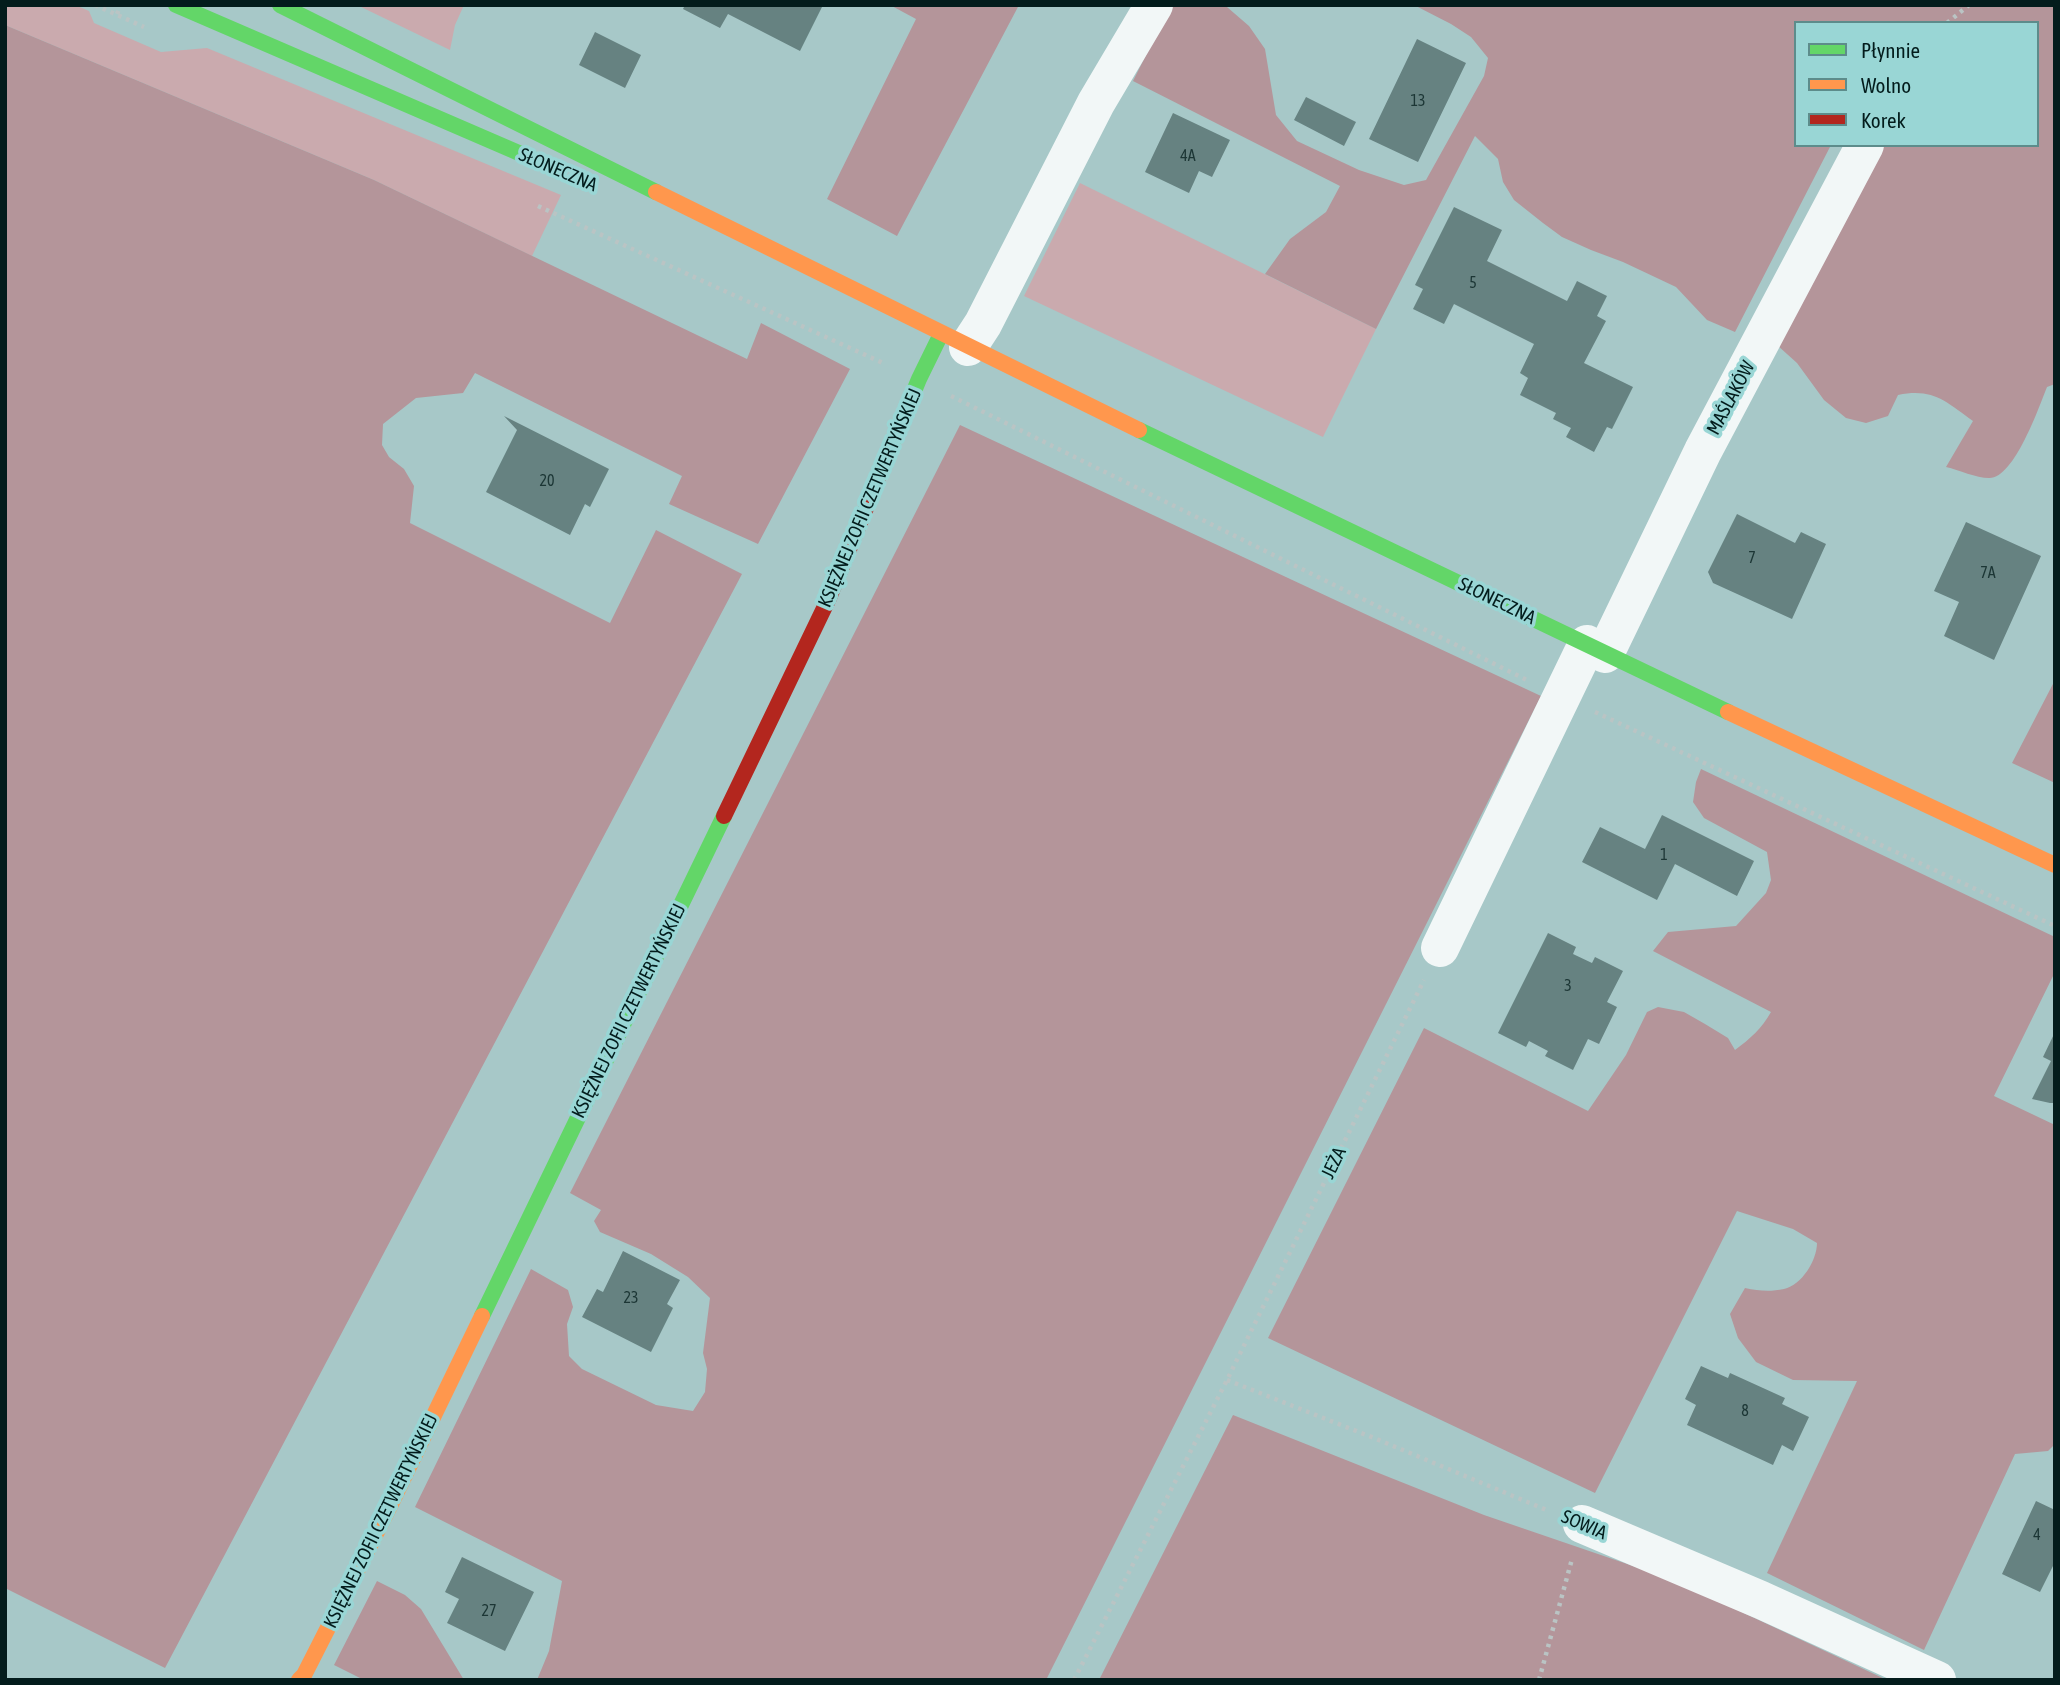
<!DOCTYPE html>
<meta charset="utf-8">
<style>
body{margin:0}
#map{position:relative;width:2060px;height:1685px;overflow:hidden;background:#a7c8c8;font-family:"Asap Condensed",sans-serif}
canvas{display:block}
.frame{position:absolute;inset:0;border:7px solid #031c1c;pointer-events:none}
.legend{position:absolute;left:1794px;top:21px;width:245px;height:126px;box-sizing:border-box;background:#99d6d5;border:2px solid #5d8c8b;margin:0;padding:9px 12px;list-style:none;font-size:21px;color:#031c1c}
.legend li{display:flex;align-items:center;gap:14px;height:35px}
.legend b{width:35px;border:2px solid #5d8c8b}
</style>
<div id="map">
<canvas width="2060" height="1685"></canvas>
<div class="frame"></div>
<ul class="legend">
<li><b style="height:9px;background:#63d668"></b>Płynnie</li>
<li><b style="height:9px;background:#ff974d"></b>Wolno</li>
<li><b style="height:9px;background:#b3261e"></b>Korek</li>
</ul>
</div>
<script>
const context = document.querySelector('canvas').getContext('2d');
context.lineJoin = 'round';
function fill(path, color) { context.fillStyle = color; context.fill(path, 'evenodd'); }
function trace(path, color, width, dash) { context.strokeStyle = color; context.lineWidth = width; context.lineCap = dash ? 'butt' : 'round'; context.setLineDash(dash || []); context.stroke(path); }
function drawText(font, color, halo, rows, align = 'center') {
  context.font = font + ' "Asap Condensed",sans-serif'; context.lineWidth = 7; context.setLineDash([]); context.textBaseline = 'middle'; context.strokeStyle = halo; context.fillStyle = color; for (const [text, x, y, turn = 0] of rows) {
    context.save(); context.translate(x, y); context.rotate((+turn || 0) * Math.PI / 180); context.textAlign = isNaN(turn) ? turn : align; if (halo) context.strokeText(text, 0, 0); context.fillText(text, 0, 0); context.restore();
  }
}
fill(new Path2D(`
 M5 5H75L89 11 94 23 161 52 207 48 561 195 532 256 374 180 5 25Z
 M357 5H464L455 25 450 50Z
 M1080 183 1376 329 1323 437 1024 296Z`), '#caaaae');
fill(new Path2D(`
 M890 5H1019L897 236 827 199 916 19Z
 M1171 5 1227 7 1249 26 1265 49 1276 115 1297 141 1359 170 1404 185 1426 180 1484 76 1488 58 1471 37 1451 24 1414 5H2055V384L2047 387C2039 407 2014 479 1989 478 1976 478 1959 470 1946 467L1973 421C1945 401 1933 388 1898 395L1888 416 1866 423 1846 418 1824 400 1797 363 1777 345 1882 145H2037V23H1796V145H1831L1735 332 1707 320 1676 287 1623 262 1591 250 1562 237 1543 223 1514 200 1503 182 1498 159 1475 136 1376 329 1265 274 1290 239 1326 212 1340 186 1133 81Z
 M5 25 374 180 747 359 761 323 850 369 758 544 669 504 682 476 475 373 463 393 416 398 383 424 382 445 389 457 404 469 414 486 410 523 610 623 656 530 742 574 165 1668 5 1588Z
 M960 425 1541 696 1046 1680H537L549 1651 562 1581 415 1507 531 1269 568 1290 573 1307 567 1324 569 1356 582 1369 656 1405 693 1411 705 1392 707 1369 703 1353 710 1298 688 1277 651 1254 600 1232 594 1221 601 1210 570 1193Z
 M2055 680V783L2012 763Z
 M1701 769 2055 937V972L1994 1096 2055 1125V1444L2048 1451 2015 1454 1924 1650 1767 1573 1857 1381 1793 1380 1756 1362 1738 1338 1730 1314 1745 1288C1759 1291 1770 1292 1784 1289 1802 1285 1817 1260 1817 1243L1793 1229 1737 1211 1595 1493 1268 1338 1424 1028 1588 1111 1626 1055 1647 1012 1658 1007 1684 1012 1705 1024 1728 1038 1735 1050C1750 1039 1762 1028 1771 1012L1653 951 1668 932 1736 926 1766 893 1771 880 1767 852 1704 818 1693 802 1696 782Z
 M1233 1415 1484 1515 1671 1579 1887 1680H1099Z
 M377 1581 405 1595 421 1609 464 1680H364L334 1665Z`), '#b4959a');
fill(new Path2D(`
 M685 5H819L822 7 800 51 728 14 720 28 683 9Z
 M595 32 641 55 625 88 579 65Z
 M1417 39 1466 63 1418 162 1369 139Z
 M1306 97 1356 122 1344 146 1294 120Z
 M1173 113 1230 140 1212 177 1199 171 1189 193 1145 172Z
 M1454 207 1502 230 1487 261 1567 301 1577 281 1607 296 1597 316 1606 321 1584 363 1633 387 1612 429 1607 427 1594 452 1566 437 1571 428 1553 419 1556 413 1520 395 1528 378 1520 373 1534 344 1454 304 1444 324 1413 309 1423 289 1415 285Z
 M504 416 609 469 590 507 585 504 570 535 486 492 517 430Z
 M1737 514 1795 543 1801 532 1826 544 1792 619 1713 583 1708 572Z
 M1966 522 2041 556 1994 660 1944 636 1959 602 1934 591Z
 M1662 815 1754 861 1737 896 1675 864 1657 900 1582 862 1600 827 1645 849Z
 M1548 933 1576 947 1573 954 1592 963 1595 957 1623 971 1607 1002 1617 1007 1599 1044 1588 1039 1573 1070 1545 1056 1548 1051 1529 1041 1526 1047 1498 1033Z
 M2055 1032V1103H2050L2032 1099 2051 1061 2043 1057Z
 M623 1251 680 1280 667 1304 673 1308 651 1352 582 1317 597 1289 603 1292Z
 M1701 1366 1728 1378 1730 1373 1785 1398 1782 1404 1809 1417 1793 1451 1782 1445 1773 1465 1687 1425 1696 1405 1685 1399Z
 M2036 1501 2055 1510V1562L2040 1592 2002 1574Z
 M462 1557 534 1592 505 1651 447 1623 459 1599 445 1592Z`), '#668281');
trace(new Path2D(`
 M95 5 144 27
 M117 14 121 5
 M1947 23 1969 5
 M538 206 883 363
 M951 396 1527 680
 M1595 712 2055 926
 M1227 1380 1374 1438 1549 1511
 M1074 1680 1227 1380 1424 980
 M1539 1680 1572 1559`), '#bac4c4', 4.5, [3.5, 5]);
trace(new Path2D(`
 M968 347 983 324 1096 103 1154 5
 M1605 654 1703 451 1865 145
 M1440 948 1587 644
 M1582 1524 1761 1600 1937 1680`), '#f2f7f7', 38);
trace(new Path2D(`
 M176 5 556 169
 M280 5 656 192
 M1139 430 1728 712
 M880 474 919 379 941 334
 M482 1316 724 816`), '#63d668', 16);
trace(new Path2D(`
 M656 192 1139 430
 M1728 712 2055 865
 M299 1680 304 1675 391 1504 482 1316`), '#ff974d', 16);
trace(new Path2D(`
 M724 816 829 598 880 474`), '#b3261e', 16);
drawText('16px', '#1c3635', null, [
 ["13",1418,101],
 ["4A",1188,156],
 ["5",1473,283],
 ["20",547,481],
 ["7",1752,558],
 ["7A",1988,573],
 ["1",1664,855],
 ["3",1568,986],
 ["23",631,1298],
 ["8",1745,1411],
 ["4",2037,1535],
 ["27",489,1611]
]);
drawText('19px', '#031c1c', '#99d6d5', [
 ["SŁONECZNA",558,170,23],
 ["MAŚLAKÓW",1731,398,-62],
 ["KSIĘŻNEJ ZOFII CZETWERTYŃSKIEJ",870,498,-67],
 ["SŁONECZNA",1497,601,26],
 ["KSIĘŻNEJ ZOFII CZETWERTYŃSKIEJ",629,1011,-64],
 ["JEŻA",1334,1163,-64],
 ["KSIĘŻNEJ ZOFII CZETWERTYŃSKIEJ",381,1521,-64],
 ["SOWIA",1584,1525,23]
]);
</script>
